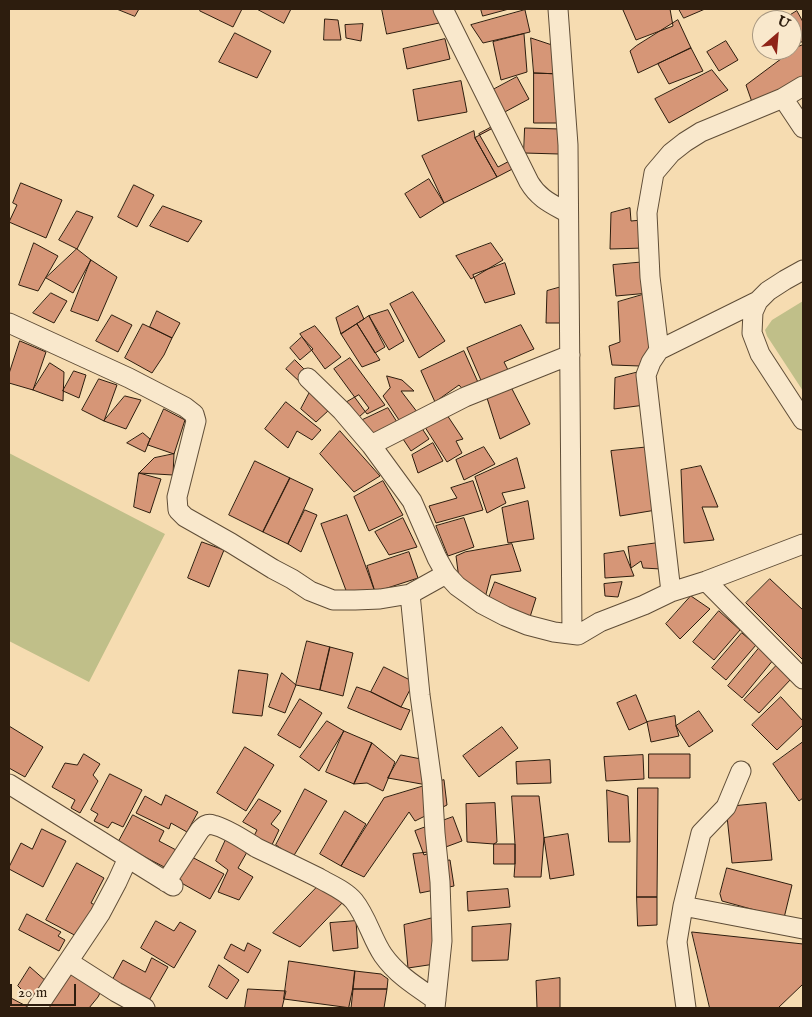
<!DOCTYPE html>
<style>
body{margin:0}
#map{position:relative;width:812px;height:1017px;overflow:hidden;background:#f6dcb1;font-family:"IM FELL English",serif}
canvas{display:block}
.frame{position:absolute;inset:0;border:10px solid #2d1d0e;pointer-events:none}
.north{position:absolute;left:752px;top:10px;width:50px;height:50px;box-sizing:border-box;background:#f9e8cc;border:1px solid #a79780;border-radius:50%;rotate:27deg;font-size:14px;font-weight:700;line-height:20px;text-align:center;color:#2d1d0e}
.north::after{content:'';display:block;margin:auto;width:18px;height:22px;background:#8f2418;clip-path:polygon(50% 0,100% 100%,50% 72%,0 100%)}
.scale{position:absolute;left:10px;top:984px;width:66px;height:22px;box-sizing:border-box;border:2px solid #2d1d0e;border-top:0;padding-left:6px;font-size:15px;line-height:18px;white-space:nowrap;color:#2d1d0e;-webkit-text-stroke:4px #f9e8cc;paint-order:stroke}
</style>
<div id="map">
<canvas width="812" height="1017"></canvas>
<div class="frame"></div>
<div class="north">U</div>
<div class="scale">20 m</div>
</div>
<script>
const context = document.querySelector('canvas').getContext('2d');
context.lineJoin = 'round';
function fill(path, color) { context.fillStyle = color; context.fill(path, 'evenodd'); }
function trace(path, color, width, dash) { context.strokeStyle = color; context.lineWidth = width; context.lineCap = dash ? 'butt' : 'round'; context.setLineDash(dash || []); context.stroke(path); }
fill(new Path2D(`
 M803 301V391L767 336 765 330 772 320Z
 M9 453 165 534 89 682 9 641Z`), '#c0bf89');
const building = new Path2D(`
 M117 9H139L135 16Z
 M201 9H242L233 27 200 11Z
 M257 9H291L284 23Z
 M382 9H442L444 22 387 34Z
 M481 9H509L483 16Z
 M627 9H670L673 26 636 40 623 10Z
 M679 9H705L684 18Z
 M525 10 530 32 483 43 471 25Z
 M797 11 803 22V41L792 48V20H782Z
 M325 19 338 20 341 40H324Z
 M678 20 691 48 638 73 630 51 636 46Z
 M363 24 361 41 346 38 345 25Z
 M235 33 271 51 257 78 219 62Z
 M524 34 527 72 501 80 493 42Z
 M531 38 561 48V74L534 73Z
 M445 39 450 59 407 69 403 49Z
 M726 41 738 60 719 71 707 52Z
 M803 45V77L753 105 746 85 797 47Z
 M691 48 703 71 669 84 658 64Z
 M774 50H788L778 56Z
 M712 70 728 90 669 123 655 99Z
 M534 73 561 74 560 123H534Z
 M517 77 529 99 501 114 489 92Z
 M461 81 467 112 418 121 413 90Z
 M501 122 519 156 498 167 479 134Z
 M503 123 524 163 497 177 475 138Z
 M525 128 560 129 559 154 524 153Z
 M474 131 475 138 497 177 444 203 422 156Z
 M429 179 444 203 420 218 405 194Z
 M21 183 62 200 46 238 9 222 17 205 13 203Z
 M134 185 154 195 137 227 118 217Z
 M163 206 202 221 188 242 150 226Z
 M630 208 631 221 642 220 644 248 610 249 611 213Z
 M77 211 93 217 77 249 59 240Z
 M34 243 58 256 38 291 19 285Z
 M491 243 503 260 471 279 456 256Z
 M77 249 91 260 73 293 46 278Z
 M91 260 117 277 98 321 71 311Z
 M646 262 649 293 616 296 613 265Z
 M505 263 515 294 485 303 473 275Z
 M565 286 566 323H546L547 291Z
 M413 292 445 341 419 358 390 304Z
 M51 293 67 301 54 323 33 313Z
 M649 293V349L640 366 612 365 609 346 620 342 618 302Z
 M358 306 364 319 341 334 336 318Z
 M388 310 404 341 389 350 369 316Z
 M157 311 180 323 172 338 150 327Z
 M112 315 132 325 118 352 96 341Z
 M369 316 385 347 375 353 357 324Z
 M143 324 172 338 164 355 152 373 125 358Z
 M357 324 380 360 362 367 341 334Z
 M521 325 534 349 504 362 511 376 483 385 467 348Z
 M315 326 341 357 325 369 300 334Z
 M302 337 313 349 300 360 290 348Z
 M20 341 46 352 33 390 9 383V374Z
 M464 351 481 389 466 393 459 385 435 402 421 371Z
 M350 358 385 405 367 414 334 369Z
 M295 360 307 372 301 383 286 369Z
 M50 363 64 372 63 401 33 390Z
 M74 371 86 375 79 398 63 391Z
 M639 372 645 405 614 409 615 378Z
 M387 376 402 380 414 391H401L421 417 407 432 383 396 390 388Z
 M99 379 117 385 104 421 82 410Z
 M312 388 329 410 316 422 301 409Z
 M512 389 530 424 500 439 487 398Z
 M359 395 369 408 359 417 347 402Z
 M125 396 141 400 126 429 104 421Z
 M286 402 321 430 312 440 297 431 288 448 265 429Z
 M388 408 397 422 370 444 354 424Z
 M164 409 185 420 174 454 148 445Z
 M445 412 463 439 456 441 462 453 447 462 423 424Z
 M419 424 429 439 411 451 401 436Z
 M340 431 380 476 354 492 320 454Z
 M143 433 150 439 145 452 127 443Z
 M433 443 443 461 418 473 412 455Z
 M484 447 495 464 464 480 456 460Z
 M650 447 656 510 620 516 611 451Z
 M174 454 173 475 139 473 154 458Z
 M517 458 525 488 502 493 506 503 487 513 475 477Z
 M255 461 290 478 263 532 229 515Z
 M701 466 718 507H702L714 540 684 543 681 470Z
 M139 473 161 479 150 513 134 507Z
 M290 478 313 489 288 544 263 532Z
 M383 481 403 515 369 531 354 497Z
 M473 481 483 510 436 523 429 506 457 498 451 488Z
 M528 501 534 539 508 543 502 508Z
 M305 510 317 515 301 552 288 544Z
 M347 515 375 592 350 601 321 524Z
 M403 518 417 547 389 555 375 532Z
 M464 518 474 547 448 556 436 526Z
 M202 542 224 550 209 587 188 578Z
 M658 543 661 569 643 568 641 561 631 568 628 547Z
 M512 544 521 571 491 575 485 598 459 579 456 556 465 552Z
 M624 551 634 576 605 578 604 554Z
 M409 552 418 578 375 592 367 566Z
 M770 579 803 610V660L746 603Z
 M495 582 536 598 530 617 487 603Z
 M622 582 618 597 605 596 604 584Z
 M691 596 710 609 680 639 666 624Z
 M719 611 740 630 714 660 693 642Z
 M742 633 756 645 726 680 712 668Z
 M307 641 330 647 320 690 296 685Z
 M330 647 353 653 343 696 320 690Z
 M760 647 774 659 742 698 728 686Z
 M777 665 791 679 759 713 744 700Z
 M384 667 414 682 401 707 371 692Z
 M239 670 268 674 262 716 233 713Z
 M282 673 296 685 285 713 269 707Z
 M357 687 371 692 401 707 410 710 401 730 348 708Z
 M636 695 647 722 629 730 617 703Z
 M781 697 803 721V725L777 750 752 725Z
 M300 699 322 713 300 748 278 735Z
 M699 711 713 731 689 747 676 726Z
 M675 716 676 726 679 736 651 742 647 722Z
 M327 721 344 731 319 771 300 757Z
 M9 726 43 747 25 777 9 768Z
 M502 727 518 748 479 777 463 756Z
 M344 731 372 743 354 784 326 772Z
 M803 742V798L799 801 773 764Z
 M372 743 395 762 383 791 367 783 354 784Z
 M245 747 274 765 246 811 217 793Z
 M84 754 100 764 93 775 98 781 80 813 71 808 75 800 52 787 65 763 77 765Z
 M649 754H690V778H649Z
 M401 755 431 761 427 785 388 778Z
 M643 755 644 779 606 781 604 757Z
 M550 760 551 783 517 784 516 762Z
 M110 774 142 790 123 827 112 822 108 828 94 821 98 814 91 810Z
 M444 780 447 805 415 821 409 812 364 877 341 866 384 798Z
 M638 788H658L657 897H637Z
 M305 789 327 801 293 857 276 845Z
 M607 790 628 796 630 842H609Z
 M166 795 198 812 187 832 171 823 169 829 136 813 145 796 161 805Z
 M512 796H539L544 838 541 877H514L515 864V844Z
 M259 799 281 811 271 824 279 830 270 849 252 840 257 830 243 822Z
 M495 803 497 842 494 844 467 842 466 804Z
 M766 803 772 860 732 863 726 807Z
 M345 811 366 824 341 866 320 854Z
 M133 815 164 831 159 841 178 851 168 869 118 843Z
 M453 817 462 841 424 855 415 831Z
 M42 829 66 841 43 887 9 869V867L21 843 32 849Z
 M229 833 251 845 238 868 253 877 239 900 218 892 228 870 216 861Z
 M568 834 574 875 550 879 544 838Z
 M494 844H515V864H494Z
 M432 852V862L450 860 454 886 420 893 413 854Z
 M190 856 224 874 210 899 176 880Z
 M77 863 104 878 91 903 99 907 82 939 46 920Z
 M727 868 792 885 784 918 722 901 720 894Z
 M322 882 346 899 300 947 273 933Z
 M508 889 510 907 468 911 467 892Z
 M637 897H657V925L638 926Z
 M27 914 61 932 58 936 65 940 59 951 19 930Z
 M433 918 435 964 408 968 404 925Z
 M156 921 174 931 180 922 196 931 174 968 141 948Z
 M356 921 358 948 333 951 330 923Z
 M511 924 508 960 472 961V927Z
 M692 932 803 944V984L778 1008H710Z
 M248 943 261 950 248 973 224 958 231 944 244 951Z
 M152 958 168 967 147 1004 110 984 123 960 145 972Z
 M289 961 355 971 351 1008 284 999Z
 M219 965 239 980 227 999 209 987Z
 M30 967 47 982 34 1002 18 986Z
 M71 968 100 993 98 997 89 1008H44Z
 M355 971 381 974 388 979 387 989H353Z
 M560 978V1008H537L536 981Z
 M248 989 286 991 282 1008H245Z
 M353 989H387L384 1008H349Z
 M9 997 30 1008H9Z`);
fill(building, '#d69677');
trace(building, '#2d1d0e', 1);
const minor = new Path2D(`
 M443 9 529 182C539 199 552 204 568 213
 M558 9 568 145 572 634
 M803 86 783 98 803 128
 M803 270 785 280 768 291 758 301 753 312 752 333 760 354 803 420
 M9 323 129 378 185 407 194 414 196 421 177 497 178 510 185 517 231 543 273 569 292 579 310 591 333 600H355L380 599 410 594
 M659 350 650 277 647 213 654 173 671 153 685 142 701 132 783 98
 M308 378 342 411 371 445 412 501 437 558 446 574 457 586 482 604 505 616 527 625 554 632 578 635 600 622 644 605 671 592 706 581 803 544
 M371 445 465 397 570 355
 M706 581 803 679
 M671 592 646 375 651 362 659 350 758 301
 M9 784 173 886
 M166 882 200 830C204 826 207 823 213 825 225 827 246 841 257 848 278 858 299 868 319 878 331 885 346 891 354 901 367 917 372 939 383 955 397 975 417 987 436 1000
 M683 906 803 929
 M69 962 116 992 145 1008
 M37 1008 100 914 117 882 128 858
 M435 1008 442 941 440 882 435 833 432 782 420 695 410 594 446 574
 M686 1008 677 942 683 906 701 833 726 807 741 771`);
trace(minor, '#5f4d37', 21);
trace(minor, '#f9e8cc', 19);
</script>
